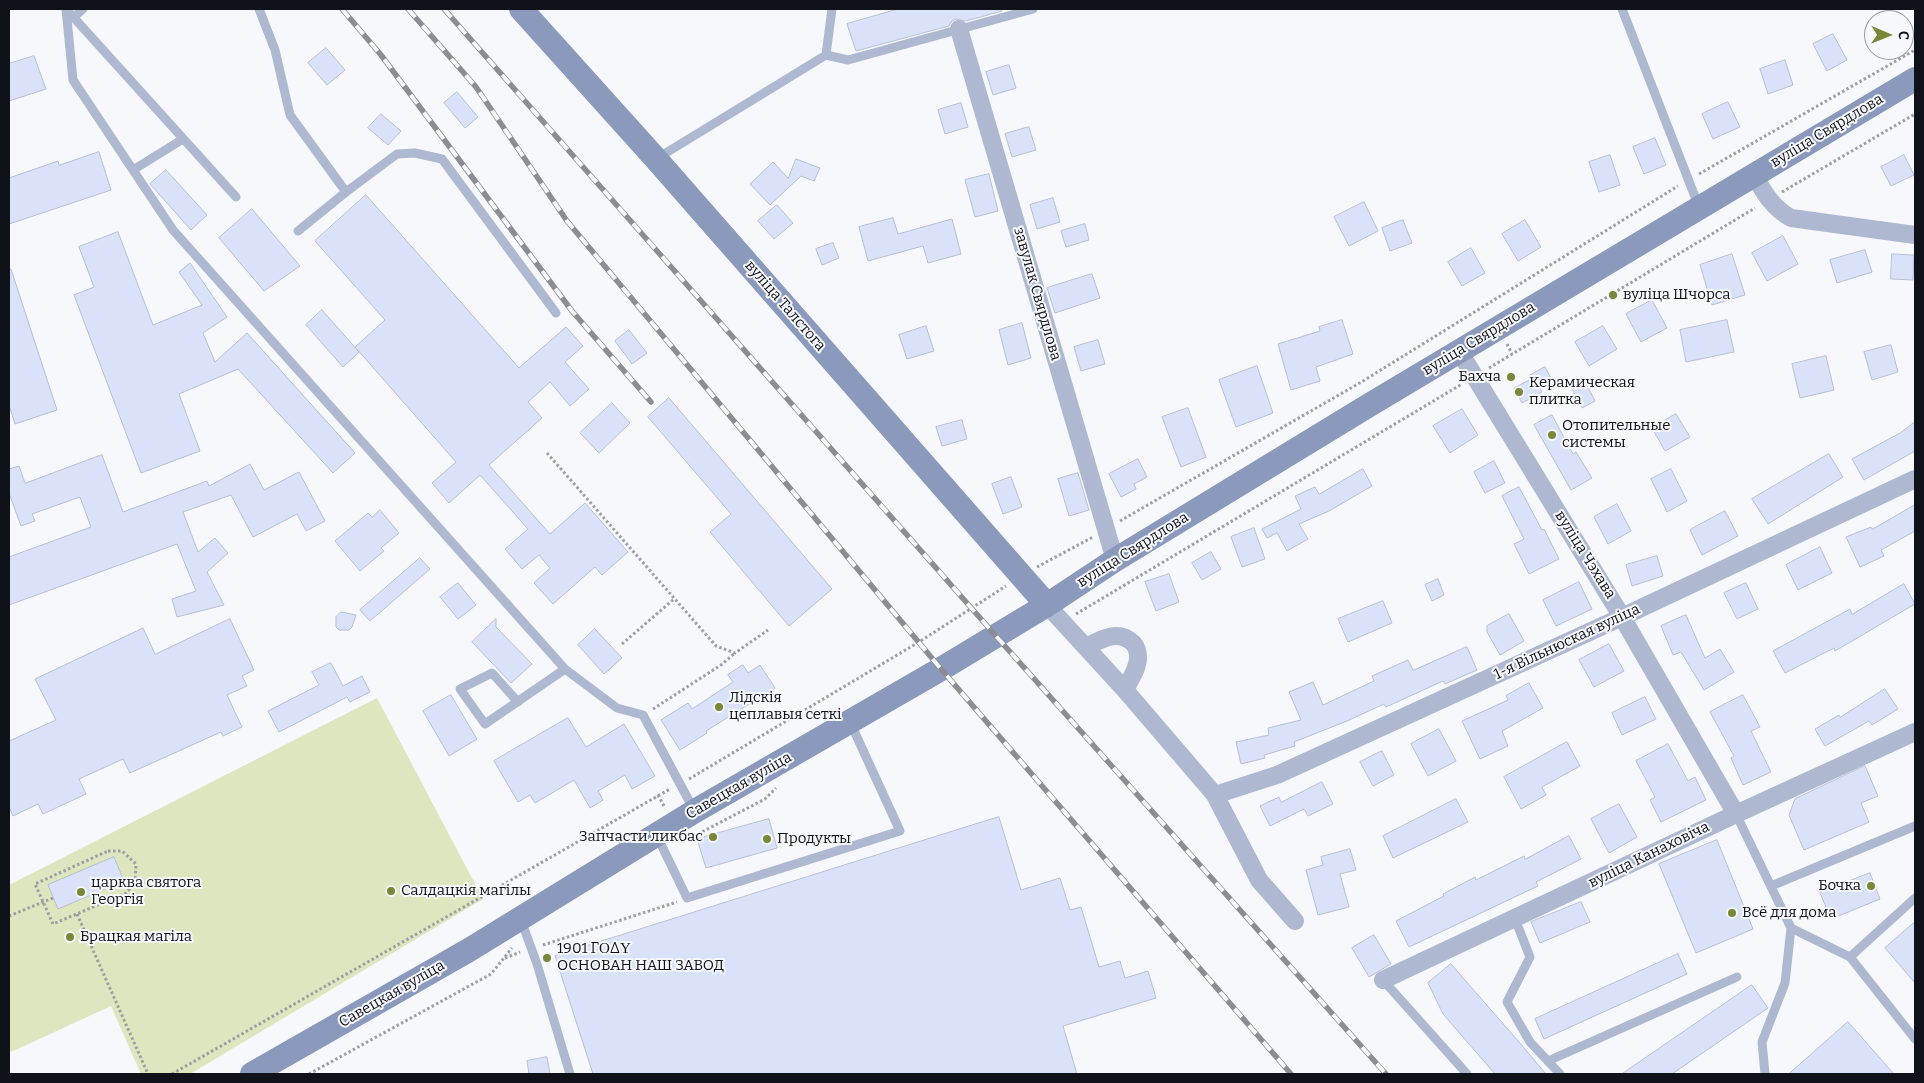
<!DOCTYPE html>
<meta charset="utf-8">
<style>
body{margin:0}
#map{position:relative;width:1924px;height:1083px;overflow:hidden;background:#f6f8fc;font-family:Bitter,serif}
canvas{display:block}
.frame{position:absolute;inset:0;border:10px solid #101219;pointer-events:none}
.north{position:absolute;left:1864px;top:10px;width:50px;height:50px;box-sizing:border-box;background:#f6f8fc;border:1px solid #9a9ca1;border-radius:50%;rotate:91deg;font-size:14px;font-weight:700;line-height:20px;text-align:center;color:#101219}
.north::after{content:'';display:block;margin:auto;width:18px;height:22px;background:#798837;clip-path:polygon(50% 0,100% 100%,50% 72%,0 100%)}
</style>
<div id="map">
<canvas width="1924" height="1083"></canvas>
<div class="frame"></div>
<div class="north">С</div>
</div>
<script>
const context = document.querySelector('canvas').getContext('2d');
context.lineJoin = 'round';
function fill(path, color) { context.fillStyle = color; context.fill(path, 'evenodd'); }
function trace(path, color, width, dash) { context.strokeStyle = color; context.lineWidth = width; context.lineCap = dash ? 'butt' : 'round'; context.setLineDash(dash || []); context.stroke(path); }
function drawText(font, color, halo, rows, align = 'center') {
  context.font = font + ' Bitter,serif'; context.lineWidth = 4; context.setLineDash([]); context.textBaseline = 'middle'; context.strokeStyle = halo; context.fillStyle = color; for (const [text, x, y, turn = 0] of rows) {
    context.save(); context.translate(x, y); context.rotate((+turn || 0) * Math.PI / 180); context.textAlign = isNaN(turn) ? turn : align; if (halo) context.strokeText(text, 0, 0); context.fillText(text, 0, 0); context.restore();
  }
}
fill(new Path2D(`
 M377 698 483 899 190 1074H141L111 1006 11 1052 9 1046V885Z`), '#dde6be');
const building = new Path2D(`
 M898 9H1001L1002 11 966 21 956 19 952 21 949 26 856 51 847 24Z
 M1833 34 1847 60 1827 71 1813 44Z
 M326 48 345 70 327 85 308 63Z
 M34 56 46 89 9 101V64Z
 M1785 60 1793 85 1768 94 1760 69Z
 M1009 65 1016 88 993 95 986 72Z
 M457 92 478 117 465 128 444 103Z
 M1728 102 1740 127 1713 139 1702 114Z
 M961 103 968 127 945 134 938 110Z
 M381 114 401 131 388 145 368 128Z
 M1029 127 1036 150 1012 157 1005 134Z
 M1655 138 1666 165 1644 174 1633 147Z
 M99 152 111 190 9 224V178L58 161 59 165Z
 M1610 155 1620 185 1599 192 1589 162Z
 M1904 155 1914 175 1891 186 1881 167Z
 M796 159 820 168 814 181 801 176 770 205 750 184 773 162 788 178Z
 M166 170 207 215 191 230 150 184Z
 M989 174 998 211 975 217 965 180Z
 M366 195 519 368 566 327 583 346 565 362 589 389 570 406 550 382 528 402 542 418 489 465 550 534 585 503 628 552 602 575 595 567 553 604 534 583 550 568 539 555 522 569 505 549 528 529 480 475 449 503 432 483 456 462 355 347 385 320 315 241Z
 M1053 198 1060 222 1037 229 1030 205Z
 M1364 202 1378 231 1349 246 1334 217Z
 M777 205 793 223 774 239 758 221Z
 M252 209 300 266 264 291 219 238Z
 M893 218 898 234 952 219 961 254 928 263 923 246 868 261 859 227Z
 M1403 220 1412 243 1390 251 1382 228Z
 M1525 220 1541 247 1518 261 1502 234Z
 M1085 224 1089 240 1066 247 1061 231Z
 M118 232 153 325 202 305 179 272 190 263 227 317 203 333 215 362 247 333 355 453 333 473 238 369 179 394 200 451 141 473 74 295 94 287 79 247Z
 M1783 236 1798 264 1767 281 1752 253Z
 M833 243 839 258 822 265 816 249Z
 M1471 248 1485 273 1462 286 1448 262Z
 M1865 250 1872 272 1837 283 1830 260Z
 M1732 254 1745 295 1712 305 1700 265Z
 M1892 254 1914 255 1913 280 1891 279Z
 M9 269H11L57 410 15 424 9 405Z
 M1092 274 1100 298 1055 313 1047 288Z
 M1652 300 1667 328 1641 342 1626 314Z
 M322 310 359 352 343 367 306 325Z
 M1342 320 1353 354 1316 367 1320 381 1291 390 1278 344 1320 331 1319 327Z
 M1727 320 1734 352 1686 362 1680 330Z
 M1022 323 1031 358 1008 365 999 330Z
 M926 326 934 351 907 359 899 335Z
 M1603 326 1617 349 1589 366 1575 342Z
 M629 330 647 353 632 364 615 341Z
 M1098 340 1105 364 1081 371 1074 347Z
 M1891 345 1898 372 1872 380 1864 352Z
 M1826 356 1834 390 1800 398 1792 364Z
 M1257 366 1273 413 1236 427 1219 380Z
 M1545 367 1551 378 1538 386 1542 392 1522 403 1514 388 1531 379 1529 376Z
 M1585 381 1595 401 1582 408 1571 387Z
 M669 398 832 589 789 626 710 532 731 514 648 417Z
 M612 403 630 423 599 453 580 433Z
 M1188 408 1206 457 1181 467 1162 417Z
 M1462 409 1478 435 1450 453 1433 426Z
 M1676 414 1690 437 1665 451 1652 428Z
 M1552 415 1573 454 1576 452 1592 478 1571 490 1534 425Z
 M962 420 967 439 942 446 936 427Z
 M1915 422V451L1864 480 1852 459 1900 433Z
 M1829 454 1843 477 1768 524 1752 499Z
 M102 455 123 512 207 481 209 486 250 464 264 490 299 472 325 521 306 531 297 514 253 537 231 495 183 512 198 552 215 538 228 553 207 572 224 605 177 617 172 599 196 591 177 544 9 605V557L91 527 80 497 32 514 35 521 21 526 9 493V469L19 466 25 483Z
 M1138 459 1147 477 1134 484 1136 489 1121 497 1109 474Z
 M1494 461 1505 483 1485 493 1474 472Z
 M1363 469 1372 486 1329 511 1299 524 1308 539 1287 551 1277 533 1267 538 1262 529 1301 509 1295 496 1315 487 1319 494Z
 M1671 469 1687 501 1667 512 1651 479Z
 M1078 473 1089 510 1069 516 1058 479Z
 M1011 477 1022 507 1003 514 992 484Z
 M1519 487 1542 530 1544 529 1559 559 1529 574 1514 544 1524 539 1502 496Z
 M1617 504 1631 531 1608 544 1594 517Z
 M1915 505V531L1881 550 1884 556 1860 567 1846 537 1871 527 1872 529Z
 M380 510 399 533 381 548 384 551 360 571 335 541 368 513 372 517Z
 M1725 511 1738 536 1702 555 1690 530Z
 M1254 528 1265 559 1242 567 1231 537Z
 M1820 547 1832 573 1798 590 1786 565Z
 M1211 552 1221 569 1202 580 1192 563Z
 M1657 556 1663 576 1632 586 1626 565Z
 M420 558 430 569 370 621 360 610Z
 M1169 574 1179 602 1156 611 1145 582Z
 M1438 579 1444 595 1432 601 1425 585Z
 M1579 582 1592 609 1556 626 1543 600Z
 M458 583 476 605 458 619 440 597Z
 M1746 583 1758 609 1737 619 1724 593Z
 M1904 584 1915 604 1835 651 1834 648 1785 673 1773 651 1850 609 1852 614Z
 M1383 601 1392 623 1348 642 1338 619Z
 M341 612 356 615 352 627 349 630H339L336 627V617Z
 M1509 614 1524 641 1500 655 1487 632V626Z
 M1686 615 1705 658 1720 649 1734 672 1704 690 1681 652 1673 655 1661 626Z
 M230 619 254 670 242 676 247 686 227 695 242 727 223 736 221 732 130 773 123 759 79 779 86 794 43 814 38 804 13 816 9 807V741L56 720 35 679 143 628 155 654Z
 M496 619V627L532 664 511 683 472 642Z
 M595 629 622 658 604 674 578 645Z
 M1609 644 1624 671 1594 687 1579 660Z
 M1467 647 1477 670 1445 684 1443 681 1386 707 1384 704 1347 721 1294 742 1295 746 1264 755 1265 758 1241 764 1236 742 1269 735 1268 728 1301 720 1289 692 1313 682 1323 705 1374 681 1372 676 1408 660 1413 670Z
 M331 663 343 686 362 676 370 692 350 702 347 697 279 732 268 711 319 685 312 672Z
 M743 665 748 673 760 665 775 688 706 731 707 733 680 750 661 720 688 703 692 709 733 682 728 675Z
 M1529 683 1543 708 1502 731 1508 746 1480 759 1462 721 1508 700 1506 696Z
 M1885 689 1898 709 1872 725 1869 721 1825 746 1815 729 1839 715 1840 717Z
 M451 695 477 739 449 756 423 711Z
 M1743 695 1760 727 1751 731 1771 772 1743 785 1731 758 1734 756 1710 712Z
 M1645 697 1656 719 1622 735 1612 713Z
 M568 718 586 747 624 724 655 776 632 789 625 775 598 791 603 800 590 808 574 780 535 803 530 795 518 802 494 761Z
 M1439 729 1456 761 1428 776 1411 744Z
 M1567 742 1580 766 1542 787 1546 795 1521 809 1504 777Z
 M1668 744 1688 781 1695 777 1706 800 1661 822 1650 800 1655 797 1636 761Z
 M1382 751 1394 775 1373 786 1360 762Z
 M1865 766 1878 796 1861 803 1869 822 1804 850 1789 815 1795 799Z
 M1322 782 1333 804 1308 816 1304 809 1270 826 1260 806 1279 797 1281 802Z
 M1456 799 1468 822 1393 858 1383 836Z
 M1619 804 1637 837 1609 853 1591 819Z
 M999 817 1021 890 1060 878 1070 910 1081 907 1099 967 1120 961 1125 978 1148 971 1156 998 1063 1026 1077 1074H593L555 956Z
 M769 819 777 848 706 868 697 839Z
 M1569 836 1581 859 1536 882 1538 886 1409 947 1396 921 1444 896 1443 894 1475 877 1476 880 1524 856 1525 859Z
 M1717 840 1753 929 1696 953 1659 864Z
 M1350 849 1356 870 1340 874 1349 907 1318 915 1306 870 1323 865 1321 857Z
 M114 857 124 881 58 909 48 885Z
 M1870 873 1880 899 1831 919 1820 893Z
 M1581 902 1590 922 1540 943 1531 922Z
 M1915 922V983L1885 948Z
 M1374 935 1391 964 1369 977 1352 948Z
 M1678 954 1687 974 1544 1039 1535 1019Z
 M1451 964 1519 1042 1546 1074H1495L1443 1014 1428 983Z
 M1752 985 1768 1008 1672 1074H1622Z
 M1848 1022 1894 1074H1789Z
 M547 1057 550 1074H529L527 1061Z`);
fill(building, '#d9e2f8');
trace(building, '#b7bfd3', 1);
trace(new Path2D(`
 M1699 174 1915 50
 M1782 192 1915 114
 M1507 344 1512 354
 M1489 368 1755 208
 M547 453 716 646 735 653 768 630
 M1120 521 1363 381 1678 186
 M1037 567 1093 537
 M1076 614 1462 384
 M622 644 674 599
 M653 709 721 665 735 653
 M689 779 919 642 1006 586
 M658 795 665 808
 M698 834 765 799 776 788
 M108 851H122L136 864 135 883 126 893 53 924 35 884Z
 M77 914 148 1074
 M9 916 53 898
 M543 945 677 902
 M505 958 520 952
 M172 1074 670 789
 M309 1074 491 974 512 948`), '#9d9fa5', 3, [2.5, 2.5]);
trace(new Path2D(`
 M66 9 73 80 173 230 565 669 617 708 643 715 694 810
 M66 9 236 197
 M259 9 275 50 290 115 346 192 397 154 415 153 442 159 556 313
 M1622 9 1699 207
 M74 17 83 9
 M826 55 832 9
 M656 159 826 55 848 60 1033 9
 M133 170 183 139
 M298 231 346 192
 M518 702 492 673 460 689 485 724 565 669
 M1736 814 1791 928 1785 983 1762 1042 1765 1074
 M657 836 687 898 900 831 850 722
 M1771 886 1915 826
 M1515 919 1530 957 1507 1002 1530 1042 1560 1074
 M521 920 537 964 570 1074
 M1791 928 1850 957 1915 1039
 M1850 957 1915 898
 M1383 980 1467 1074
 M1548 1061 1737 977`), '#aeb8d0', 9);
trace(new Path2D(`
 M959 29 1115 560
 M1754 175C1764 193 1773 208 1791 218L1915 235
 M1459 351 1622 617 1736 814
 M1047 605 1125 690 1215 795 1259 880 1295 921
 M1086 647C1102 639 1118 629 1133 643 1137 647 1138 652 1138 658 1138 669 1129 681 1125 690
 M1215 795 1277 775 1622 617 1915 479
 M1383 980 1736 814 1915 732`), '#aeb8d0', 18);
trace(new Path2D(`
 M521 9 656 159 1047 605
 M252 1074 469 950 695 811 941 669 1047 605 1115 560 1371 404 1915 79`), '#8b99bc', 24);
const rail = new Path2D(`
 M342 9 381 55 572 311 651 402
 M408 9 476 87 567 221 941 669 1291 1074
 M444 9 996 636 1386 1074`);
trace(rail, '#8b8d93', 5.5);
trace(rail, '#f6f8fc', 4, [11]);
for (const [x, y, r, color] of [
 [1613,295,5,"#798837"],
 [1511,377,5,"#798837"],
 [1519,392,5,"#798837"],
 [1552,435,5,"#798837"],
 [719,707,5,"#798837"],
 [713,837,5,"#798837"],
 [767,839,5,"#798837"],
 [1871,886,5,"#798837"],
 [391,891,5,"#798837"],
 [81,892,5,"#798837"],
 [1732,913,5,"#798837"],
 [70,937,5,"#798837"],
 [547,958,5,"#798837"]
]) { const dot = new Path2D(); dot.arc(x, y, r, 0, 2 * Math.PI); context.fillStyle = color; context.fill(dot); trace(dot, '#f6f8fc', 2); }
drawText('15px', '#101219', '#f6f8fc', [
 ["вуліца Свярдлова",1827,131,-31],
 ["завулак Свярдлова",1037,294,74],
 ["вуліца Талстога",785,306,49],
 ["вуліца Свярдлова",1479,339,-31],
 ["вуліца Свярдлова",1133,550,-32],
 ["вуліца Чэхава",1585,555,58],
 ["1-я Вільнюская вуліца",1567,642,-25],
 ["Савецкая вуліца",739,786,-30],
 ["вуліца Канаховіча",1649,855,-26],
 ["Савецкая вуліца",392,994,-30]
]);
drawText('15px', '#101219', '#f6f8fc', [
 ["вуліца Шчорса",1623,295],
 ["Бахча",1501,377,"right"],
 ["Керамическая",1529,383],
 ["плитка",1529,400],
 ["Отопительные",1562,426],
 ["системы",1562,443],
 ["Лідскія",729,698],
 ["цеплавыя сеткі",729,715],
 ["Запчасти ликбас",703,837,"right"],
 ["Продукты",777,839],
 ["царква святога",91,883],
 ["Георгія",91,900],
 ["Бочка",1861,886,"right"],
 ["Салдацкія магілы",401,891],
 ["Всё для дома",1742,913],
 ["Брацкая магіла",80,937],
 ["1901 ΓΟΔΥ",557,949],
 ["ОСНОВАН НАШ ЗАВОД",557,966]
], 'left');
</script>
